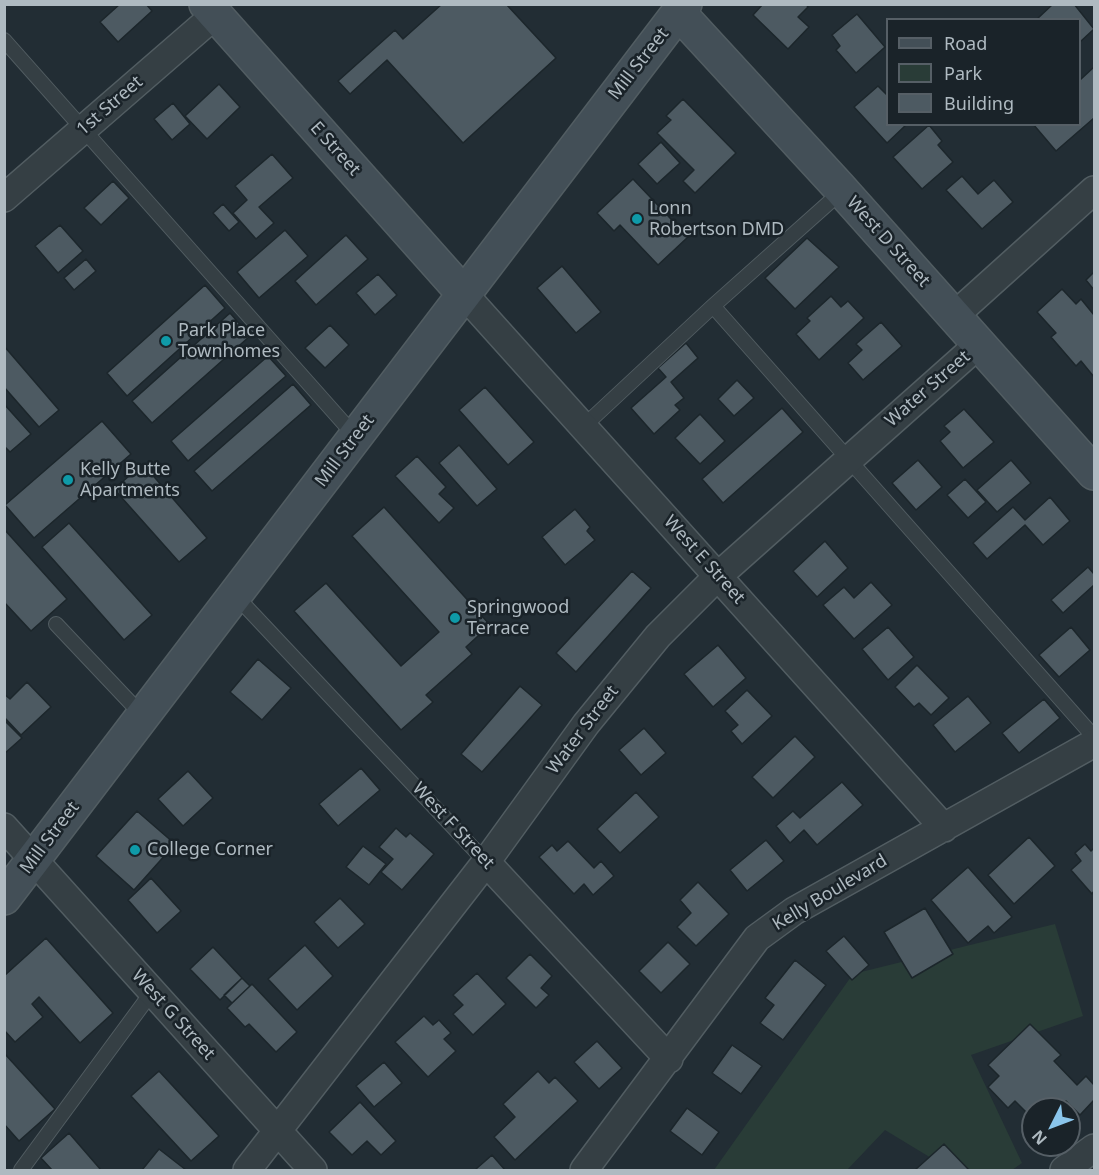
<!DOCTYPE html>
<style>
body{margin:0}
#map{position:relative;width:1099px;height:1175px;overflow:hidden;background:#222d34;font-family:"Noto Sans",sans-serif}
canvas{display:block}
.frame{position:absolute;inset:0;border:6px solid #afbac1;pointer-events:none}
.legend{position:absolute;left:886px;top:18px;width:195px;height:108px;box-sizing:border-box;background:#1a2329;border:2px solid #565f66;margin:0;padding:8px 10px;list-style:none;font-size:18px;color:#afbac1}
.legend li{display:flex;align-items:center;gap:12px;height:30px}
.legend b{width:30px;border:2px solid #565f66}
.north{position:absolute;left:1021px;top:1097px;width:60px;height:60px;box-sizing:border-box;background:#1a2329;border:2px solid #565f66;border-radius:50%;rotate:228deg;font-size:16px;font-weight:700;line-height:24px;text-align:center;color:#afbac1}
.north::after{content:'';display:block;margin:auto;width:21px;height:27px;background:#8ac5eb;clip-path:polygon(50% 0,100% 100%,50% 72%,0 100%)}
</style>
<div id="map">
<canvas width="1099" height="1175"></canvas>
<div class="frame"></div>
<ul class="legend">
<li><b style="height:8px;background:#434f57"></b>Road</li>
<li><b style="height:16px;background:#293c37"></b>Park</li>
<li><b style="height:16px;background:#4d5a62"></b>Building</li>
</ul>
<div class="north">N</div>
</div>
<script>
const context = document.querySelector('canvas').getContext('2d');
context.lineJoin = 'round';
function fill(path, color) { context.fillStyle = color; context.fill(path, 'evenodd'); }
function trace(path, color, width, dash) { context.strokeStyle = color; context.lineWidth = width; context.lineCap = dash ? 'butt' : 'round'; context.setLineDash(dash || []); context.stroke(path); }
function drawText(font, color, halo, rows, align = 'center') {
  context.font = font + ' "Noto Sans",sans-serif'; context.lineWidth = 5; context.setLineDash([]); context.textBaseline = 'middle'; context.strokeStyle = halo; context.fillStyle = color; for (const [text, x, y, turn = 0] of rows) {
    context.save(); context.translate(x, y); context.rotate((+turn || 0) * Math.PI / 180); context.textAlign = isNaN(turn) ? turn : align; if (halo) context.strokeText(text, 0, 0); context.fillText(text, 0, 0); context.restore();
  }
}
fill(new Path2D(`
 M1055 924 1083 1016 971 1055 1022 1163 1012 1170H951L885 1130 847 1170H714L853 974Z`), '#293c37');
const building = new Path2D(`
 M120 4H146L152 11 118 42 100 22Z
 M442 4H506L556 58 463 143 387 60 350 94 338 81 395 30 403 39Z
 M763 4H806L808 7 798 17 809 27 788 49 753 15Z
 M1053 4H1074L1094 29 1080 42V20H1036Z
 M857 14 885 47 856 73 836 50 840 46 832 35Z
 M1094 67V118L1056 151 1033 124H1080V80Z
 M219 84 240 107 207 139 185 116Z
 M878 86 888 96V124H907L887 143 854 107Z
 M683 99 736 153 695 193 683 181 694 170 657 133 671 120 666 116Z
 M173 103 190 124 172 140 154 119Z
 M929 125 942 141 938 145 953 162 922 189 893 157Z
 M661 142 680 163 657 184 638 164Z
 M272 154 293 178 259 207 274 223 256 239 233 213 247 200 235 186Z
 M962 176 978 194 994 180 1013 202 982 229 946 190Z
 M633 179 688 237 658 265 620 225 614 231 597 213Z
 M113 181 129 198 101 225 84 208Z
 M223 204 239 222 229 231 213 213Z
 M60 225 83 251 58 273 35 246Z
 M285 230 308 256 259 298 237 272Z
 M346 235 368 259 316 305 295 281Z
 M807 238 839 267 795 309 765 278Z
 M86 259 96 271 74 290 64 278Z
 M562 266 601 312 576 333 537 288Z
 M1094 272V290L1086 280Z
 M378 274 397 295 375 315 356 293Z
 M205 285 225 308 127 396 107 373Z
 M1062 289 1076 304 1081 299 1094 315V377L1081 361 1076 366 1051 337 1056 333 1037 312Z
 M831 296 841 307 848 301 864 318 819 360 796 334 810 321 807 318Z
 M230 313 250 336 152 423 132 401Z
 M881 322 902 346 863 380 848 363 862 350 856 344Z
 M330 325 349 345 325 368 305 348Z
 M686 343 698 358 671 382 684 398 675 405 680 410 654 434 631 408 666 377 658 368Z
 M4 346 59 410 39 427 4 387Z
 M268 356 286 376 188 461 171 441Z
 M737 380 754 398 734 416 718 399Z
 M293 384 311 405 212 491 194 471Z
 M485 387 534 442 508 465 459 410Z
 M4 404 31 434 10 452 4 446Z
 M782 408 803 432 723 503 702 479Z
 M964 409 994 442 963 468 940 441 950 432 944 426Z
 M700 414 725 441 700 464 675 438Z
 M102 421 131 454 34 538 5 505Z
 M459 445 497 489 477 506 439 463Z
 M417 456 446 487 439 494 454 508 439 523 395 476Z
 M918 460 942 487 916 510 892 483Z
 M1011 460 1031 483 997 512 977 490Z
 M143 464 207 538 179 562 114 489Z
 M965 479 986 502 968 518 947 495Z
 M1050 497 1070 521 1043 545 1025 525 987 559 973 543 1013 507 1025 520Z
 M384 507 490 625 466 647 472 654 426 695 433 702 401 730 294 611 326 583 401 666 439 632 352 536Z
 M575 509 590 527 587 531 595 540 565 565 542 537Z
 M69 523 152 615 124 640 42 547Z
 M4 529 67 599 31 631 4 602Z
 M825 541 848 568 817 597 793 571Z
 M1088 567 1094 574V585L1063 613 1051 600Z
 M632 571 651 588 576 672 556 653Z
 M871 582 892 605 854 639 823 605 844 587 854 598Z
 M888 627 914 657 888 680 862 649Z
 M1071 627 1090 650 1059 677 1039 655Z
 M718 645 746 678 713 707 684 674Z
 M258 659 291 688 262 720 230 692Z
 M917 665 949 698 931 715 919 703 914 707 895 687Z
 M27 682 51 707 21 735 4 717V694L10 699Z
 M520 686 542 705 482 772 461 754Z
 M747 690 772 716 742 744 731 731 738 725 725 711Z
 M968 696 991 723 955 752 933 725Z
 M1044 699 1060 718 1019 753 1002 733Z
 M4 720 22 738 4 754Z
 M644 728 666 753 641 775 619 750Z
 M795 736 815 757 773 798 752 777Z
 M361 768 380 790 338 826 319 804Z
 M188 771 213 798 183 826 158 799Z
 M842 782 863 805 817 845 804 830 790 843 776 826 793 811 800 818Z
 M636 792 659 817 620 853 597 829Z
 M137 811 175 844 134 890 96 856Z
 M396 828 406 837 410 833 434 854 402 890 381 872 393 859 379 847Z
 M1029 837 1055 866 1014 904 988 875Z
 M766 840 784 861 747 891 730 870Z
 M568 841 594 868 601 861 614 876 593 895 584 884 574 894 539 857 552 845 557 851Z
 M1085 844 1091 851 1094 848V891L1092 894 1071 870 1081 861 1075 853Z
 M363 846 386 864 369 885 346 867Z
 M968 867 1012 917 994 933 988 926 968 943 931 900Z
 M151 878 181 911 157 933 128 900Z
 M698 882 729 914 696 946 677 927 691 913 680 900Z
 M340 898 365 924 338 948 314 922Z
 M925 908 953 954 912 978 884 932Z
 M844 936 869 965 852 980 826 951Z
 M46 938 113 1013 80 1043 39 997 32 1004 43 1017 15 1042 4 1030V976Z
 M668 942 690 964 661 993 639 971Z
 M305 945 333 976 297 1010 268 979Z
 M213 947 242 978 220 1000 190 969Z
 M530 954 552 976 541 988 549 995 536 1008 506 978Z
 M795 960 826 985 783 1040 760 1023 774 1005 765 998Z
 M477 973 506 1004 473 1035 453 1014 463 1005 453 995Z
 M242 978 250 986 232 1003 224 995Z
 M252 984 297 1032 276 1052 249 1024 245 1027 227 1008Z
 M424 1016 433 1025 439 1020 451 1033 444 1039 456 1051 428 1077 395 1042Z
 M1030 1024 1061 1055 1054 1061 1077 1085 1086 1076 1094 1085V1100L1080 1115 1066 1101 1059 1109H1033V1119L1015 1101 1008 1108 988 1087 999 1076 988 1065Z
 M597 1041 622 1068 599 1089 574 1062Z
 M732 1045 762 1066 741 1094 712 1073Z
 M4 1053 55 1109 19 1141 4 1124Z
 M384 1062 402 1083 374 1107 356 1086Z
 M159 1071 219 1136 191 1161 131 1096Z
 M538 1071 549 1083 555 1077 578 1101 515 1160 494 1137 515 1117 503 1104Z
 M360 1102 396 1141 381 1155 367 1141 352 1155 329 1132Z
 M687 1108 719 1132 702 1155 670 1131Z
 M69 1133 101 1170H52L41 1158Z
 M944 1144 969 1170H915Z
 M159 1149 186 1170H142Z
 M492 1155 505 1170H477L476 1169Z`);
fill(building, '#4d5a62');
trace(building, '#1c262b', 1.5);
const lane = new Path2D(`
 M4 40 356 437
 M713 306 1094 737
 M584 426 713 306 842 191
 M235 595 486 862
 M56 624 143 716
 M21 1170 152 992`);
const street = new Path2D(`
 M4 198 215 15
 M463 293 944 828
 M954 316 1094 190
 M4 827 313 1170
 M486 862 669 1059
 M247 1170 486 862 586 724 658 636 718 576 979 344
 M584 1170 757 938 794 911 1094 743
 M1064 1170 1094 1148`);
const secondary = new Path2D(`
 M206 4 463 293
 M679 13 839 187 1094 473
 M4 898 685 4`);
trace(lane, '#525d62', 16);
trace(street, '#525d62', 30);
trace(secondary, '#525d62', 36);
trace(lane, '#353f44', 14);
trace(street, '#353f44', 27);
trace(secondary, '#434f57', 33);
for (const [x, y, r, color] of [
 [637,219,6,"#0f9aa8"],
 [166,341,6,"#0f9aa8"],
 [68,480,6,"#0f9aa8"],
 [455,618,6,"#0f9aa8"],
 [135,850,6,"#0f9aa8"]
]) { const dot = new Path2D(); dot.arc(x, y, r, 0, 2 * Math.PI); context.fillStyle = color; context.fill(dot); trace(dot, '#1a2329', 2); }
drawText('18px', '#afbac1', '#1a2329', [
 ["Mill Street",639,64,-52],
 ["1st Street",110,106,-41],
 ["E Street",335,149,48],
 ["West D Street",888,242,48],
 ["Water Street",928,389,-41],
 ["Mill Street",345,451,-53],
 ["West E Street",704,560,48],
 ["Water Street",583,730,-53],
 ["West F Street",453,826,47],
 ["Mill Street",50,838,-53],
 ["Kelly Boulevard",830,893,-31],
 ["West G Street",173,1015,48]
]);
drawText('18px', '#afbac1', '#1a2329', [
 ["Lonn",649,209],
 ["Robertson DMD",649,230],
 ["Park Place",178,331],
 ["Townhomes",178,352],
 ["Kelly Butte",80,470],
 ["Apartments",80,491],
 ["Springwood",467,608],
 ["Terrace",467,629],
 ["College Corner",147,850]
], 'left');
</script>
